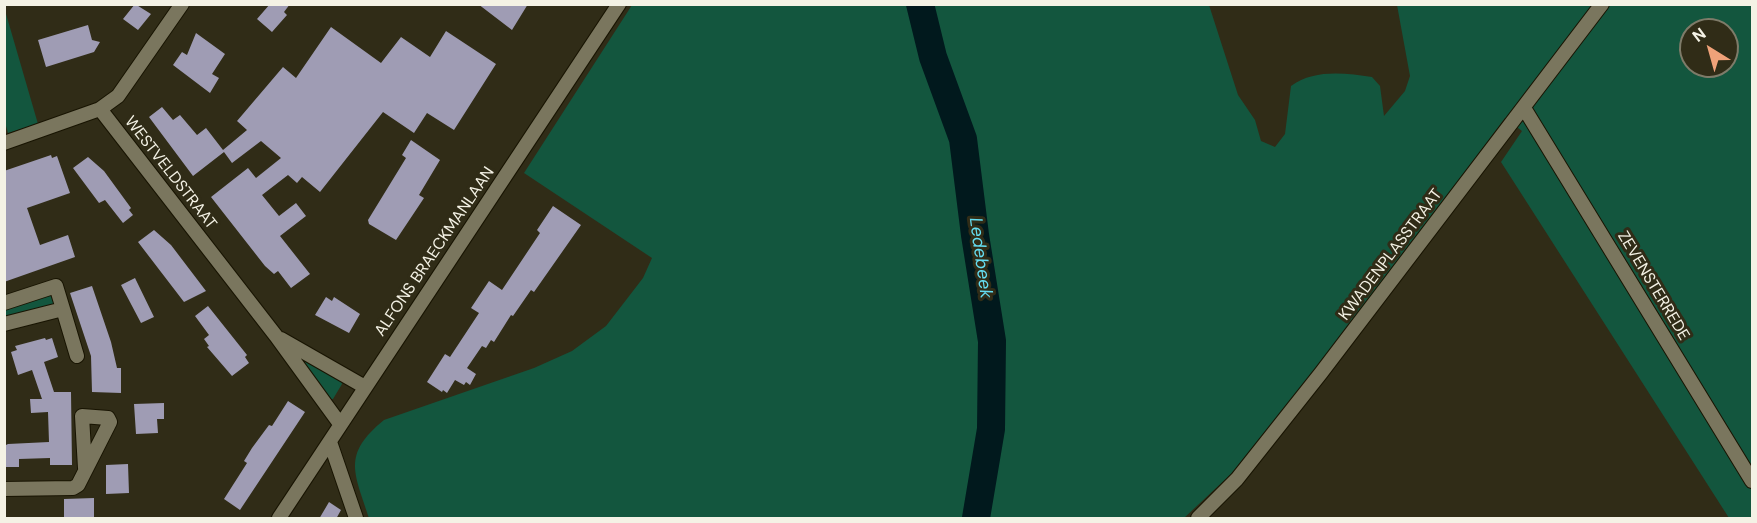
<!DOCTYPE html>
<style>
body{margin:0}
#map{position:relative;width:1757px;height:523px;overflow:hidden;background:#302c17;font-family:"DM Sans",sans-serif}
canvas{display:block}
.frame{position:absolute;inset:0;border:6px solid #f4f2e5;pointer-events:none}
.north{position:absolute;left:1679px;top:18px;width:60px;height:60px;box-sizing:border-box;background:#302c17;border:2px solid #7e7b69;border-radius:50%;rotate:323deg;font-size:16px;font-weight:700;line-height:24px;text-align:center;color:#f4f2e5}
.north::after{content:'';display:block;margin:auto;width:21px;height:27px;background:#f0a279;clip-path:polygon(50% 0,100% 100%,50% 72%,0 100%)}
</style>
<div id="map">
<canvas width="1757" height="523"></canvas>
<div class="frame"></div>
<div class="north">N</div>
</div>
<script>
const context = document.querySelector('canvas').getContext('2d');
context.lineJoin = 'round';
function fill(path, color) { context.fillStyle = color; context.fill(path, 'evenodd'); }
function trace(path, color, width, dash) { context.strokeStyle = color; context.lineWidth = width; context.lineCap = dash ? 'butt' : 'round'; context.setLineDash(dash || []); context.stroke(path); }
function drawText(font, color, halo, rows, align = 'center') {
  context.font = font + ' "DM Sans",sans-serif'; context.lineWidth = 6; context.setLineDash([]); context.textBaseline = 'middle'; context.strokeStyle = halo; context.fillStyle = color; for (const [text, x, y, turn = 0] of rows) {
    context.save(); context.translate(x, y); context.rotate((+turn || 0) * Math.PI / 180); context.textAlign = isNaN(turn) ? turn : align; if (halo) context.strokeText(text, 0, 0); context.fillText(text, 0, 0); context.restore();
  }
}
fill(new Path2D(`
 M632 5H1209L1238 95 1255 120 1261 141 1275 147 1285 134 1291 86C1314 69 1345 73 1372 77L1380 86 1384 116 1405 91 1410 76 1397 5H1752V518H1729L1501 162 1522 131 1505 118 1347 330 1231 474 1184 518H369C355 473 341 455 384 420L534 368 572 351 606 326 643 278 652 258 524 173ZM1691 30H1727V66H1691Z
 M4 7 38 124 8 133 4 119Z
 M47 294 54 296 55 306 5 319 4 308Z
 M298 354 341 379 342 384 333 399H329L297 356Z`), '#13563e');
trace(new Path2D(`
 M920 4 933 57 963 139 975 235 992 341 991 429 976 518`), '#01191d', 28);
fill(new Path2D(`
 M135 4 151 14 138 30 123 19Z
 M270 4H290L284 12 287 15 272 32 257 19Z
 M478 4H528L512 30Z
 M88 25 92 40 100 42 94 52 46 67 38 40Z
 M331 27 381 63 401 37 430 57 446 31 496 64 454 130 427 113 414 133 383 112 320 192 302 177 297 183 288 175 262 195 279 216 296 203 306 216 280 236 310 274 291 288 278 271 274 274 265 266 211 197 248 168 256 178 281 158 261 141 232 163 224 152 193 176 149 117 162 107 173 120 180 115 197 135 206 128 223 150 247 130 237 121 283 67 296 78Z
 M196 33 225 54 212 74 219 78 210 93 173 65 182 52 187 55Z
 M411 140 440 160 419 195 424 198 396 240 369 224 368 220 406 158 402 155Z
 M51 155 52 158 57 156 70 193 27 208 40 245 68 235 75 257 4 282V171Z
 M88 157 104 171 131 208 129 210 133 215 123 223 105 200 99 203 73 168Z
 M553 206 581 225 534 292 531 290 513 316 511 315 494 342 491 340 486 348 482 346 467 368 476 374 470 385 466 382 464 385 455 380 447 393 443 390 442 392 427 382 445 354 450 357 479 313 471 308 489 281 502 290 540 233 537 230Z
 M154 230 171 245 206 291 184 302 138 242Z
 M135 278 154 317 141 323 121 285Z
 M92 286 111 342 117 368H121V393L92 392 91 356 70 293Z
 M326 297 332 301 334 297 360 314 349 333 315 315Z
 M208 306 247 355 245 357 249 363 232 376 207 347 209 346 204 339 209 335 195 316Z
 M45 338 46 340 52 338 58 357 44 362 54 392H71L72 465H50V458L19 459V467H4V446L8 444 49 442 48 412 31 413 30 399H42L32 370 18 375 11 352 17 350 15 346Z
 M288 401 305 412 240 510 224 499 247 463 244 461 252 448 269 425 272 426Z
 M164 403V419H157L158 433 136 434 134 404Z
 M128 464 129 493 106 494V465Z
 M94 498V519H64V499Z
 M329 502 341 510 336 519H319Z`), '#9f9cb4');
const street = new Path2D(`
 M1524 108 1752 481
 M100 109 276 336 340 424
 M4 143 100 109 118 96 182 4
 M4 303 56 286 63 309 4 324
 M63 309 77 356
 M281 339 365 387
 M330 442 356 518
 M4 489 73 488 78 485 110 422 108 418 82 416 85 468
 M279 518 619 4
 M1198 518 1237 479 1321 373 1602 4`);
trace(street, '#181402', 16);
trace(street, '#7a765e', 14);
drawText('16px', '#f4f2e5', '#302c17', [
 ["WESTVELDSTRAAT",170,173,52],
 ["ALFONS BRAECKMANLAAN",435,252,-56],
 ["KWADENPLASSTRAAT",1391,255,-53],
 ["ZEVENSTERREDE",1653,286,59]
]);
drawText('italic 18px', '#64ddf1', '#302c17', [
 ["Ledebeek",980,258,82]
]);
</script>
